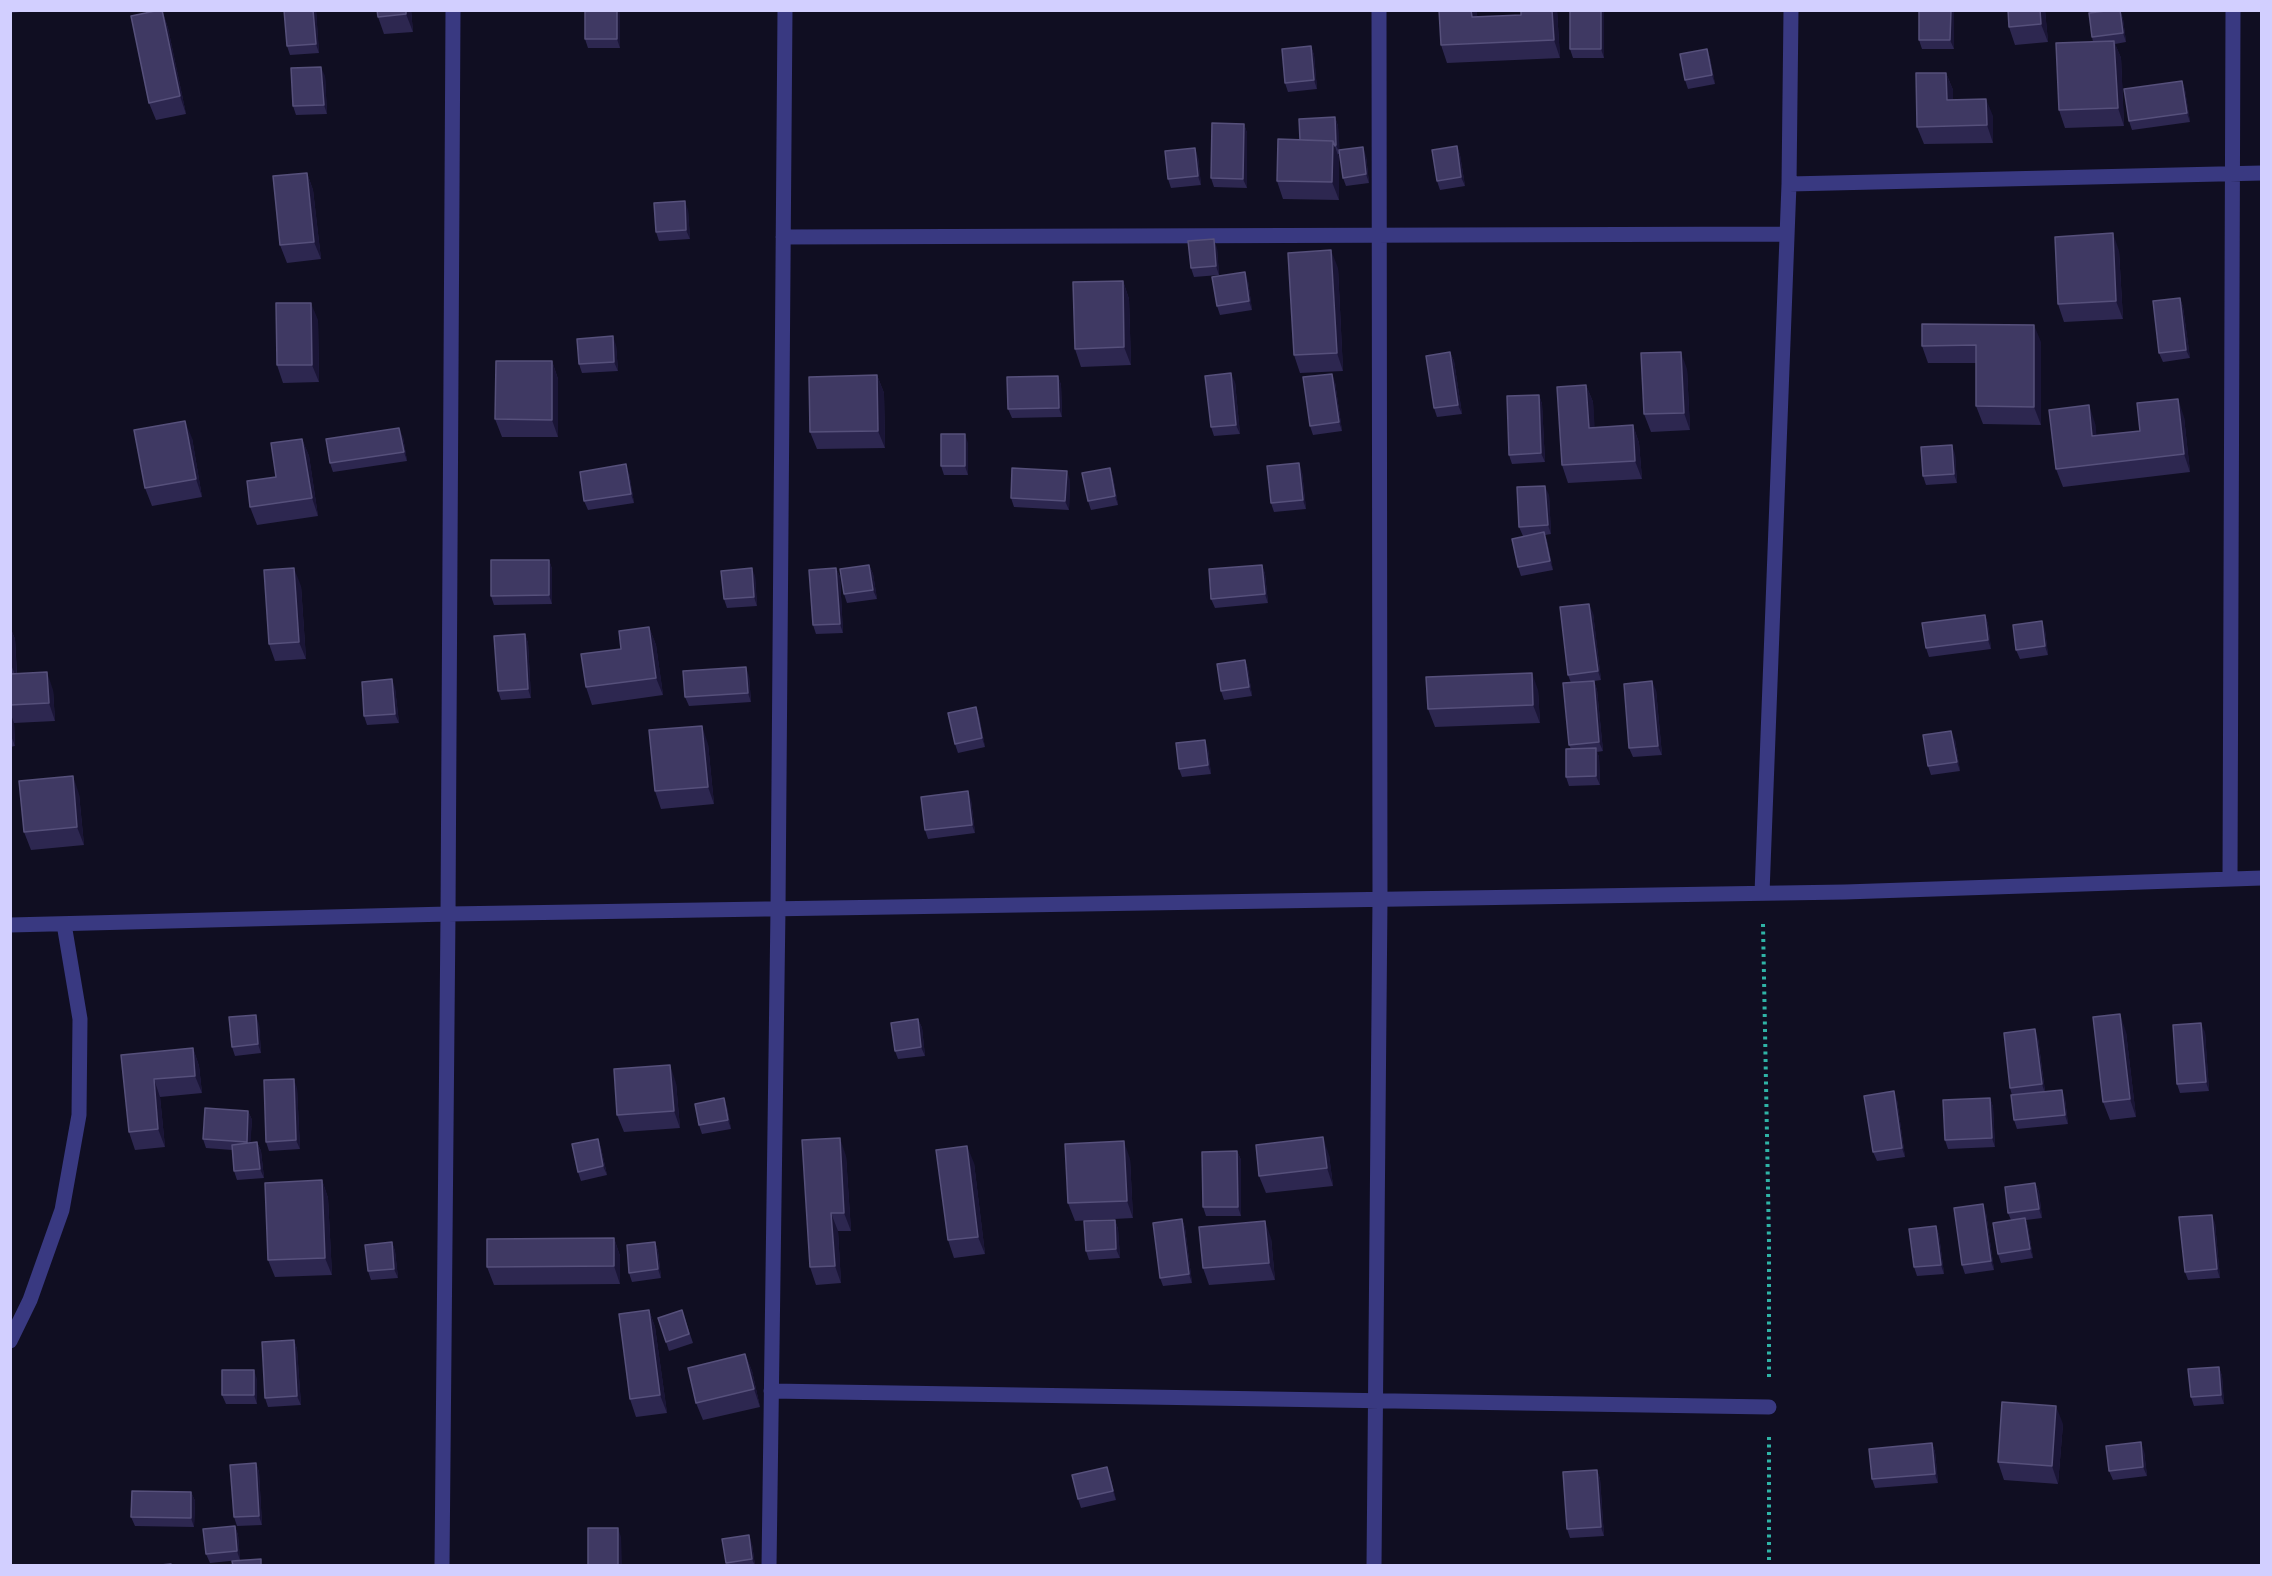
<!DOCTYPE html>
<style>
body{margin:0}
#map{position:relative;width:2272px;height:1576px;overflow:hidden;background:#100e22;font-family:Mulish,sans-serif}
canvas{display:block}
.frame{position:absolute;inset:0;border:12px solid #d2cfff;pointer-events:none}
</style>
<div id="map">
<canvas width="2272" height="1576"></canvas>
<div class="frame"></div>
</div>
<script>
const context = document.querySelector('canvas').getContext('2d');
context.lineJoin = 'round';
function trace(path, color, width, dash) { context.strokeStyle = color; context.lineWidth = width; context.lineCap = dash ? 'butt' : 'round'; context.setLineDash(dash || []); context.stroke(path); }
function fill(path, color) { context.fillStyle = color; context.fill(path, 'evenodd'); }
trace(new Path2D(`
 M1763 924 1769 1242V1379
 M1769 1437V1566`), '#2fb3a6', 4, [3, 4.5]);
trace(new Path2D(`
 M1789 184 2262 173
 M783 237 1787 234
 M2230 879 2233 10
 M1762 893 1789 184 1791 10
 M10 925 448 914 1845 892 2262 878
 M10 1341 30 1300 62 1210 79 1115 80 1019 64 924
 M771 1391 1769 1407
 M442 1566 448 914 453 10
 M769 1566 778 909 785 10
 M1374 1566 1380 899 1379 10`), '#393981', 15);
fill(new Path2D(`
 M10 10H20V12L10 13Z
 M162 10 168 28 186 114 156 120 149 103Z
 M284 10H316L319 53 290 55 287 46Z
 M411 10 413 32 384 34 378 17Z
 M620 10V48H588L585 39Z
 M1557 10 1560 58 1447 63 1441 45 1477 17 1521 15Z
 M1604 10V58H1573L1570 49Z
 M1951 10H1953L1954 12V49H1922L1919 40Z
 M2008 10H2045L2048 42 2015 45 2009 27Z
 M2120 10 2123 19 2126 42 2115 44 2121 58 2124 126 2065 128 2059 110 2093 42 2092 37Z
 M1311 46 1314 55 1317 89 1288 92 1285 83Z
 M1707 49 1710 58 1715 84 1688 89 1685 80Z
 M1946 73 1953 90V99L1993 116V143L1924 144 1917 127Z
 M325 76 327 114 296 115 293 106Z
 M2182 81 2185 90 2190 122 2132 130 2129 121Z
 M1335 117 1338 126 1339 150 1366 156 1369 183 1346 186 1343 178 1340 154H1338L1339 158V200L1283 199 1277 181 1300 140Z
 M1244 124 1247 133V188L1214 187 1211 178Z
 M1457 146 1460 155 1465 186 1440 190 1437 181Z
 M1198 157 1201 185 1171 188 1168 179Z
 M307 173 313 190 321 259 287 263 280 245Z
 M688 210 690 239 659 241 656 232Z
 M1217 248 1219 275 1194 277 1191 268Z
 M2119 251 2123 319 2064 322 2058 304Z
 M1338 268 1343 371 1300 373 1294 355Z
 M1123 281 1129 299 1131 365 1081 367 1075 349Z
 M1248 281 1252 310 1220 315 1217 306Z
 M2180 298 2183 307 2190 358 2163 362 2159 353Z
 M318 320 319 382 283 383 277 365Z
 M2041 342V425L1983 424 1976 406V363H1928L1922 346Z
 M616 345 618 371 582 373 579 364Z
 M1450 352 1454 361 1462 414 1437 417 1434 408Z
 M552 361 558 379V437H502L495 419Z
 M1687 369 1690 430 1651 432 1644 414Z
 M877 375 884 393 885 448 817 449 810 432Z
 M1058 376 1061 385 1062 417 1012 418 1008 409Z
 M1235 382 1240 434 1214 436 1211 427Z
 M1335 382 1342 431 1313 435 1310 426Z
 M1586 385 1593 402 1594 427 1633 425 1639 443 1642 479 1568 483 1562 465Z
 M1539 395 1542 404 1545 462 1512 464 1509 455Z
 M2184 417 2190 472 2063 487 2056 469 2095 423 2096 435 2140 431Z
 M403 437 407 461 333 472 330 463Z
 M192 438 202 497 152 506 145 488Z
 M302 439 309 456 318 516 257 525 250 507 276 477Z
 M968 443V475H944L941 466Z
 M1955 454 1957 483 1926 485 1923 476Z
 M1110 468 1113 477 1118 505 1091 510 1088 501Z
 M1302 472 1306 509 1274 512 1271 503Z
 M629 473 634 503 588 510 584 501Z
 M1070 480 1069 510 1014 507 1011 498Z
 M1549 495 1551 534 1545 535 1547 541 1553 570 1521 576 1518 567 1529 536H1523L1519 527Z
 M549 560 552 569V604L494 605 491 596Z
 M869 565 873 574 877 599 847 603 844 594Z
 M1262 565 1265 574 1268 603 1215 608 1211 599Z
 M836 568 840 577 843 633 816 634 813 625Z
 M755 576 757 606 727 608 724 599Z
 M301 586 306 659 275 661 269 644Z
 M1593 613 1601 680 1594 681 1597 690 1603 751 1597 752 1599 757 1600 785 1569 786 1566 777 1571 749 1569 745 1571 683 1568 675Z
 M1985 615 1988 624 1991 649 1929 657 1926 648Z
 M10 627 15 639 17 674 53 690 55 721 14 723 15 746 10 747Z
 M649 627 656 645 663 695 592 705 586 687Z
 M2045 630 2048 655 2020 659 2016 650Z
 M525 634 528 643 531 698 501 700 498 691Z
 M1245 660 1248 669 1252 696 1224 700 1221 691Z
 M749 676 751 702 689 706 685 697Z
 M395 688 399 723 367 725 364 716Z
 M1538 690 1540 723 1435 727 1428 709Z
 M1656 690 1662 755 1633 757 1629 748Z
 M976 707 979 716 985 747 958 753 955 744Z
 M1955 740 1960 771 1931 775 1928 766Z
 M708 744 714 804 661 809 655 791Z
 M1208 749 1211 774 1182 777 1179 769Z
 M79 794 84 845 31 850 24 832Z
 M971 800 975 833 928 839 925 830Z
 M918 1019 922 1028 925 1056 898 1059 895 1051Z
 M259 1024 261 1053 235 1056 232 1047Z
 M2126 1032 2136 1117 2110 1120 2103 1102Z
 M2205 1032 2209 1091 2180 1093 2177 1084Z
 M2038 1038 2045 1091 2065 1099 2068 1124 2017 1129 2014 1120 2012 1095 2010 1088Z
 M193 1048 199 1066 202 1093 160 1097 165 1147 135 1150 129 1132 121 1055Z
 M676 1083 680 1128 624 1132 617 1115Z
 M297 1088 300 1149 269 1151 266 1142Z
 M1990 1098 1993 1107 1995 1147 1948 1149 1945 1140Z
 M1897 1100 1905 1157 1877 1161 1873 1152Z
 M727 1107 731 1129 702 1134 699 1125Z
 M248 1111 252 1120 250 1143 257 1142 261 1151 264 1178 237 1180 234 1171 232 1150 206 1148 203 1139Z
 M598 1139 601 1148 607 1175 581 1181 578 1172Z
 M1237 1151 1241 1160V1216H1206L1203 1207Z
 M1329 1155 1333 1186 1266 1193 1259 1176Z
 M846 1156 851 1231H838L841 1283 816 1285 810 1267Z
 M1130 1159 1133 1218 1075 1221 1068 1203Z
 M974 1163 985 1254 954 1258 948 1240Z
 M322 1180 328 1198 332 1275 275 1277 268 1260Z
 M2035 1183 2039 1192 2042 1218 2026 1220 2028 1227 2033 1258 2001 1263 1998 1254 2011 1220 2008 1213Z
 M1986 1213 1994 1270 1965 1274 1962 1265Z
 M1182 1219 1185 1228 1192 1283 1163 1286 1160 1278Z
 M1115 1220 1118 1229 1120 1258 1089 1260 1086 1251Z
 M2215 1223 2220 1278 2188 1280 2185 1272Z
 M1936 1226 1939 1235 1944 1274 1917 1276 1914 1267Z
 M614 1238 620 1256V1284L494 1285 487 1267Z
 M1271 1238 1275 1280 1209 1285 1203 1268Z
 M392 1242 395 1251 398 1278 371 1280 368 1271Z
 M655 1242 658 1251 661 1278 632 1282 629 1273Z
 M649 1310 655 1327 667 1413 636 1417 630 1399Z
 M682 1310 693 1343 669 1351 658 1318Z
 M294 1340 297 1349 301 1405 268 1407 265 1398Z
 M745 1354 752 1371 760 1407 703 1420 696 1403Z
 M2219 1367 2222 1376 2224 1404 2194 1406 2191 1397Z
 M257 1379V1404H226L222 1395Z
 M2063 1424 2058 1484 2004 1480 1998 1462Z
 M1932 1443 1935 1452 1938 1483 1875 1488 1872 1479Z
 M2144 1451 2147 1476 2113 1480 2109 1471Z
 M256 1463 259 1472 262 1525 237 1526 234 1517Z
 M1107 1467 1110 1476 1116 1500 1081 1508 1078 1499Z
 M1597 1470 1600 1479 1604 1536 1570 1538 1567 1529Z
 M191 1492 195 1501 194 1527 135 1526 131 1517Z
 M235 1526 238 1535 240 1560 210 1563 206 1554Z
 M752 1544 755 1566H727L726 1563Z`), '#2d2750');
fill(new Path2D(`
 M162 10 168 28 186 114 180 96Z
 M313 10H316L319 53 316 44Z
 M406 10H411L413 32 406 14Z
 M617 10H620V48L617 39Z
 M1471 10H1477L1478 35 1472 17Z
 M1552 10H1557L1560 58 1554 40Z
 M1601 10H1604V58L1601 49Z
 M1951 10H1953L1954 12V49L1950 40Z
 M2040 10H2045L2048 42 2041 24Z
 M2120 10 2123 19 2126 42 2123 33Z
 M2114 41 2121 58 2124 126 2118 108Z
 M1311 46 1314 55 1317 89 1314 80Z
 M1707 49 1710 58 1715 84 1712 75Z
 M321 67 325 76 327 114 324 105Z
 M1946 73 1953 90V117L1947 100Z
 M2182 81 2185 90 2190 122 2187 113Z
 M1986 99 1993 116V143L1987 125Z
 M1335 117 1338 126 1340 154 1336 145Z
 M1244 124 1247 133V188L1243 179Z
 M1333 141 1339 158V200L1332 182Z
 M1457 146 1460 155 1465 186 1461 177Z
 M1363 147 1366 156 1369 183 1366 174Z
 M1195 148 1198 157 1201 185 1198 176Z
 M307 173 313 190 321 259 314 242Z
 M685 201 688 210 690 239 686 230Z
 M2113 233 2119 251 2123 319 2116 301Z
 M1214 239 1217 248 1219 275 1216 266Z
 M1331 250 1338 268 1343 371 1337 353Z
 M1245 272 1248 281 1252 310 1249 301Z
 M1123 281 1129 299 1131 365 1124 347Z
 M2180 298 2183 307 2190 358 2186 350Z
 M311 303 318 320 319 382 312 365Z
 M2034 325 2041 342V425L2034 407Z
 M613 336 616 345 618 371 614 362Z
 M1450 352 1454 361 1462 414 1458 405Z
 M1681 352 1687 369 1690 430 1684 413Z
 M552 361 558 379V437L552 420Z
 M1231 373 1235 382 1240 434 1236 425Z
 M1332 374 1335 382 1342 431 1339 422Z
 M877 375 884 393 885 448 878 431Z
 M1058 376 1061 385 1062 417 1059 408Z
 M1586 385 1593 402 1596 445 1589 428Z
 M1539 395 1542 404 1545 462 1541 453Z
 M2178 399 2184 417 2190 472 2184 454Z
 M2089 405 2095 423 2099 454 2092 436Z
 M185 421 192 438 202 497 196 479Z
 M1633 425 1639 443 1642 479 1635 461Z
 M399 428 403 437 407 461 404 452Z
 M965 434 968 443V475L965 466Z
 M302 439 309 456 318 516 312 498Z
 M1952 445 1955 454 1957 483 1954 474Z
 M1299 463 1302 472 1306 509 1303 500Z
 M626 464 629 473 634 503 631 494Z
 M1110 468 1113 477 1118 505 1115 496Z
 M1067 471 1070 480 1069 510 1065 501Z
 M1545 486 1549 495 1551 534 1548 525Z
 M1544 532 1547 541 1553 570 1550 561Z
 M549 560 552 569V604L549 595Z
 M869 565 873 574 877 599 873 590Z
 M1262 565 1265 574 1268 603 1265 594Z
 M294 568 301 586 306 659 299 642Z
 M752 568 755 576 757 606 754 597Z
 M836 568 840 577 843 633 840 624Z
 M1589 604 1593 613 1601 680 1598 671Z
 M1985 615 1988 624 1991 649 1988 640Z
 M2042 621 2045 630 2048 655 2045 646Z
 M10 627 15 639 17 680 10 662Z
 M649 627 656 645 663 695 656 678Z
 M525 634 528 643 531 698 528 689Z
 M1245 660 1248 669 1252 696 1249 687Z
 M746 667 749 676 751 702 748 693Z
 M47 672 53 690 55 721 49 703Z
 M1532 673 1538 690 1540 723 1533 705Z
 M392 679 395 688 399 723 395 714Z
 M1594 681 1597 690 1603 751 1599 742Z
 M1652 681 1656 690 1662 755 1658 746Z
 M976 707 979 716 985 747 982 738Z
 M10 712 14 723 15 746 10 733Z
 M702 726 708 744 714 804 708 787Z
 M1951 731 1955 740 1960 771 1957 762Z
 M1205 740 1208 749 1211 774 1208 765Z
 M1596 748 1599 757 1600 785 1596 776Z
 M73 776 79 794 84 845 77 827Z
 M968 791 971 800 975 833 972 825Z
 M2120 1014 2126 1032 2136 1117 2130 1099Z
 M256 1015 259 1024 261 1053 258 1044Z
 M918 1019 922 1028 925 1056 921 1047Z
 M2201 1023 2205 1032 2209 1091 2206 1082Z
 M2035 1029 2038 1038 2045 1093 2042 1084Z
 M193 1048 199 1066 202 1093 195 1076Z
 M670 1065 676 1083 680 1128 674 1111Z
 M154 1079 160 1097 165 1147 158 1129Z
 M294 1079 297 1088 300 1149 296 1140Z
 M2062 1090 2065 1099 2068 1124 2065 1115Z
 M1894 1091 1897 1100 1905 1157 1902 1148Z
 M724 1098 727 1107 731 1129 728 1120Z
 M1990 1098 1993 1107 1995 1147 1992 1138Z
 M248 1111 252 1120 250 1151 247 1142Z
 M1323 1137 1329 1155 1333 1186 1327 1168Z
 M840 1138 846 1156 851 1231 844 1213Z
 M598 1139 601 1148 607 1175 603 1166Z
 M1124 1141 1130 1159 1133 1218 1127 1201Z
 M257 1142 261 1151 264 1178 260 1169Z
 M967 1146 974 1163 985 1254 978 1237Z
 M1237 1151 1241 1160V1216L1238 1207Z
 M322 1180 328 1198 332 1275 325 1258Z
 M2035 1183 2039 1192 2042 1218 2039 1209Z
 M1983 1204 1986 1213 1994 1270 1991 1261Z
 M831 1213 838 1231 841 1283 835 1266Z
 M2212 1215 2215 1223 2220 1278 2217 1269Z
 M2025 1218 2028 1227 2033 1258 2030 1249Z
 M1182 1219 1185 1228 1192 1283 1189 1274Z
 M1115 1220 1118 1229 1120 1258 1116 1249Z
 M1265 1221 1271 1238 1275 1280 1269 1263Z
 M1936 1226 1939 1235 1944 1274 1941 1265Z
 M614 1238 620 1256V1284L614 1266Z
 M392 1242 395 1251 398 1278 394 1269Z
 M655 1242 658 1251 661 1278 658 1269Z
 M649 1310 655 1327 667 1413 660 1395Z
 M294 1340 297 1349 301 1405 297 1396Z
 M745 1354 752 1371 760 1407 754 1389Z
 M2219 1367 2222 1376 2224 1404 2221 1395Z
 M254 1370 257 1379V1404L254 1395Z
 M2056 1406 2063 1424 2058 1484 2052 1466Z
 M2141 1442 2144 1451 2147 1476 2143 1467Z
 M1932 1443 1935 1452 1938 1483 1935 1474Z
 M256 1463 259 1472 262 1525 259 1516Z
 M1107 1467 1110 1476 1116 1500 1113 1491Z
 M1597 1470 1600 1479 1604 1536 1601 1527Z
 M191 1492 195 1501 194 1527 191 1518Z
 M235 1526 238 1535 240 1560 237 1551Z
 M618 1528 621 1537 622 1566H618Z
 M749 1535 752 1544 755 1566 752 1559Z`), '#1a1536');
const building = new Path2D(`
 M160 10H162L180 96 149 103 131 16Z
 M284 10H313L316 44 287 46Z
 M377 10H406V14L378 17Z
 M585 10H617V39H585Z
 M1439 10H1471L1472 17 1521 15V10H1552L1554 40 1441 45Z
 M1570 10H1601V49H1570Z
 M1919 10H1951L1950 40H1919Z
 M2008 10H2040L2041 24 2009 27Z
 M2114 10H2120L2123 33 2092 37 2089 13Z
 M2114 41 2118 108 2059 110 2056 43Z
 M1311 46 1314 80 1285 83 1282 49Z
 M1707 49 1712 75 1685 80 1680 54Z
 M321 67 324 105 293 106 291 68Z
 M1916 73H1946L1947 100 1986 99 1987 125 1917 127Z
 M2182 81 2187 113 2129 121 2124 89Z
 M1335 117 1336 145 1335 146 1333 141 1300 140 1299 119Z
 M1212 123 1244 124 1243 179 1211 178Z
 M1278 139 1333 141 1332 182 1277 181Z
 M1457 146 1461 177 1437 181 1432 150Z
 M1363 147 1366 174 1343 178 1339 150Z
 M1195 148 1198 176 1168 179 1165 151Z
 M307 173 314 242 280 245 273 176Z
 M685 201 686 230 656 232 654 203Z
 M2113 233 2116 301 2058 304 2055 237Z
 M1214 239 1216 266 1191 268 1188 241Z
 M1331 250 1337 353 1294 355 1288 253Z
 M1245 272 1249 301 1217 306 1212 277Z
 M1123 281 1124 347 1075 349 1073 282Z
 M2180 298 2186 350 2159 353 2153 301Z
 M276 303H311L312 365H277Z
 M1922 324 2034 325V407L1976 406V345L1922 346Z
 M613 336 614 362 579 364 577 339Z
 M1450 352 1458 405 1434 408 1426 356Z
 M1681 352 1684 413 1644 414 1641 353Z
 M496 361H552V420L495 419Z
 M1231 373 1236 425 1211 427 1205 376Z
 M1332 374 1339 422 1310 426 1303 377Z
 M877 375 878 431 810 432 809 377Z
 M1058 376 1059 408 1008 409 1007 377Z
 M1586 385 1589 428 1633 425 1635 461 1562 465 1557 387Z
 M1539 395 1541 453 1509 455 1507 396Z
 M2178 399 2184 454 2056 469 2049 410 2089 405 2092 436 2140 431 2137 403Z
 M185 421 196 479 145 488 134 430Z
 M399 428 404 452 330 463 326 439Z
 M941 434H965V466H941Z
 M302 439 312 498 250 507 247 481 276 477 271 443Z
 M1952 445 1954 474 1923 476 1921 447Z
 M1299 463 1303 500 1271 503 1267 466Z
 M626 464 631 494 584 501 580 472Z
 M1012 468 1067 471 1065 501 1011 498Z
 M1110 468 1115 496 1088 501 1082 473Z
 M1545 486 1548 525 1519 527 1517 487Z
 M1544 532 1550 561 1518 567 1512 539Z
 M491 560H549V595L491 596Z
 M869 565 873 590 844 594 840 569Z
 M1262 565 1265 594 1211 599 1209 569Z
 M294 568 299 642 269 644 264 570Z
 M752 568 754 597 724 599 721 571Z
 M836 568 840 624 813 625 809 570Z
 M1589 604 1598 671 1568 675 1560 607Z
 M1985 615 1988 640 1926 648 1922 623Z
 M2042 621 2045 646 2016 650 2013 625Z
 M649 627 656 678 586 687 581 654 621 649 619 631Z
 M525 634 528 689 498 691 494 636Z
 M1245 660 1249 687 1221 691 1217 664Z
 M746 667 748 693 685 697 683 671Z
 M47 672 49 703 10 705V674Z
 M1532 673 1533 705 1428 709 1426 677Z
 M392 679 395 714 364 716 362 682Z
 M1594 681 1599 742 1569 745 1563 683Z
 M1652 681 1658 746 1629 748 1624 684Z
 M976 707 982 738 955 744 948 713Z
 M702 726 708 787 655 791 649 730Z
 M1951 731 1957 762 1928 766 1923 735Z
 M1205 740 1208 765 1179 769 1176 743Z
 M1596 748V776L1566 777V749Z
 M73 776 77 827 24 832 19 781Z
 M968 791 972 825 925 830 921 797Z
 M2120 1014 2130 1099 2103 1102 2093 1017Z
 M256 1015 258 1044 232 1047 229 1017Z
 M918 1019 921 1047 895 1051 891 1023Z
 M2201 1023 2206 1082 2177 1084 2173 1025Z
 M2035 1029 2042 1084 2010 1088 2004 1033Z
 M193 1048 195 1076 154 1079 158 1129 129 1132 121 1055Z
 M670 1065 674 1111 617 1115 614 1069Z
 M294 1079 296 1140 266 1142 264 1080Z
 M2062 1090 2065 1115 2014 1120 2011 1095Z
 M1894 1091 1902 1148 1873 1152 1864 1096Z
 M724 1098 728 1120 699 1125 695 1104Z
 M1990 1098 1992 1138 1945 1140 1943 1100Z
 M205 1108 248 1111 247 1142 203 1139Z
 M1323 1137 1327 1168 1259 1176 1256 1145Z
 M840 1138 844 1213H831L835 1266 810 1267 802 1140Z
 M598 1139 603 1166 578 1172 572 1144Z
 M1124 1141 1127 1201 1068 1203 1065 1144Z
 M257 1142 260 1169 234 1171 232 1145Z
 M967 1146 978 1237 948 1240 936 1150Z
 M1237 1151 1238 1207H1203L1202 1152Z
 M322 1180 325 1258 268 1260 265 1183Z
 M2035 1183 2039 1209 2008 1213 2005 1187Z
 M1983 1204 1991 1261 1962 1265 1954 1208Z
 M2212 1215 2217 1269 2185 1272 2179 1217Z
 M2025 1218 2030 1249 1998 1254 1993 1223Z
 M1182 1219 1189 1274 1160 1278 1153 1223Z
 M1115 1220 1116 1249 1086 1251 1084 1221Z
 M1265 1221 1269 1263 1203 1268 1199 1227Z
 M1936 1226 1941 1265 1914 1267 1909 1229Z
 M614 1238V1266L487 1267V1239Z
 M392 1242 394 1269 368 1271 365 1245Z
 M655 1242 658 1269 629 1273 627 1245Z
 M649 1310 660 1395 630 1399 619 1314Z
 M682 1310 689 1334 666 1342 658 1318Z
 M294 1340 297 1396 265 1398 262 1342Z
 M745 1354 754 1389 696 1403 688 1368Z
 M2219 1367 2221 1395 2191 1397 2188 1369Z
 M222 1370H254V1395H222Z
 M2002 1402 2056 1406 2052 1466 1998 1462Z
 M2141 1442 2143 1467 2109 1471 2106 1446Z
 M1932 1443 1935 1474 1872 1479 1869 1449Z
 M256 1463 259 1516 234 1517 230 1465Z
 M1107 1467 1113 1491 1078 1499 1072 1475Z
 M1597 1470 1601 1527 1567 1529 1563 1472Z
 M132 1491 191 1492V1518L131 1517Z
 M235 1526 237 1551 206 1554 203 1529Z
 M588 1528H618V1566H588Z
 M749 1535 752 1559 726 1563 722 1539Z
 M261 1559V1566H233L232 1561Z
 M171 1564V1566H150Z`);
fill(building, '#3f3963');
trace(building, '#56507b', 1.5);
</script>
